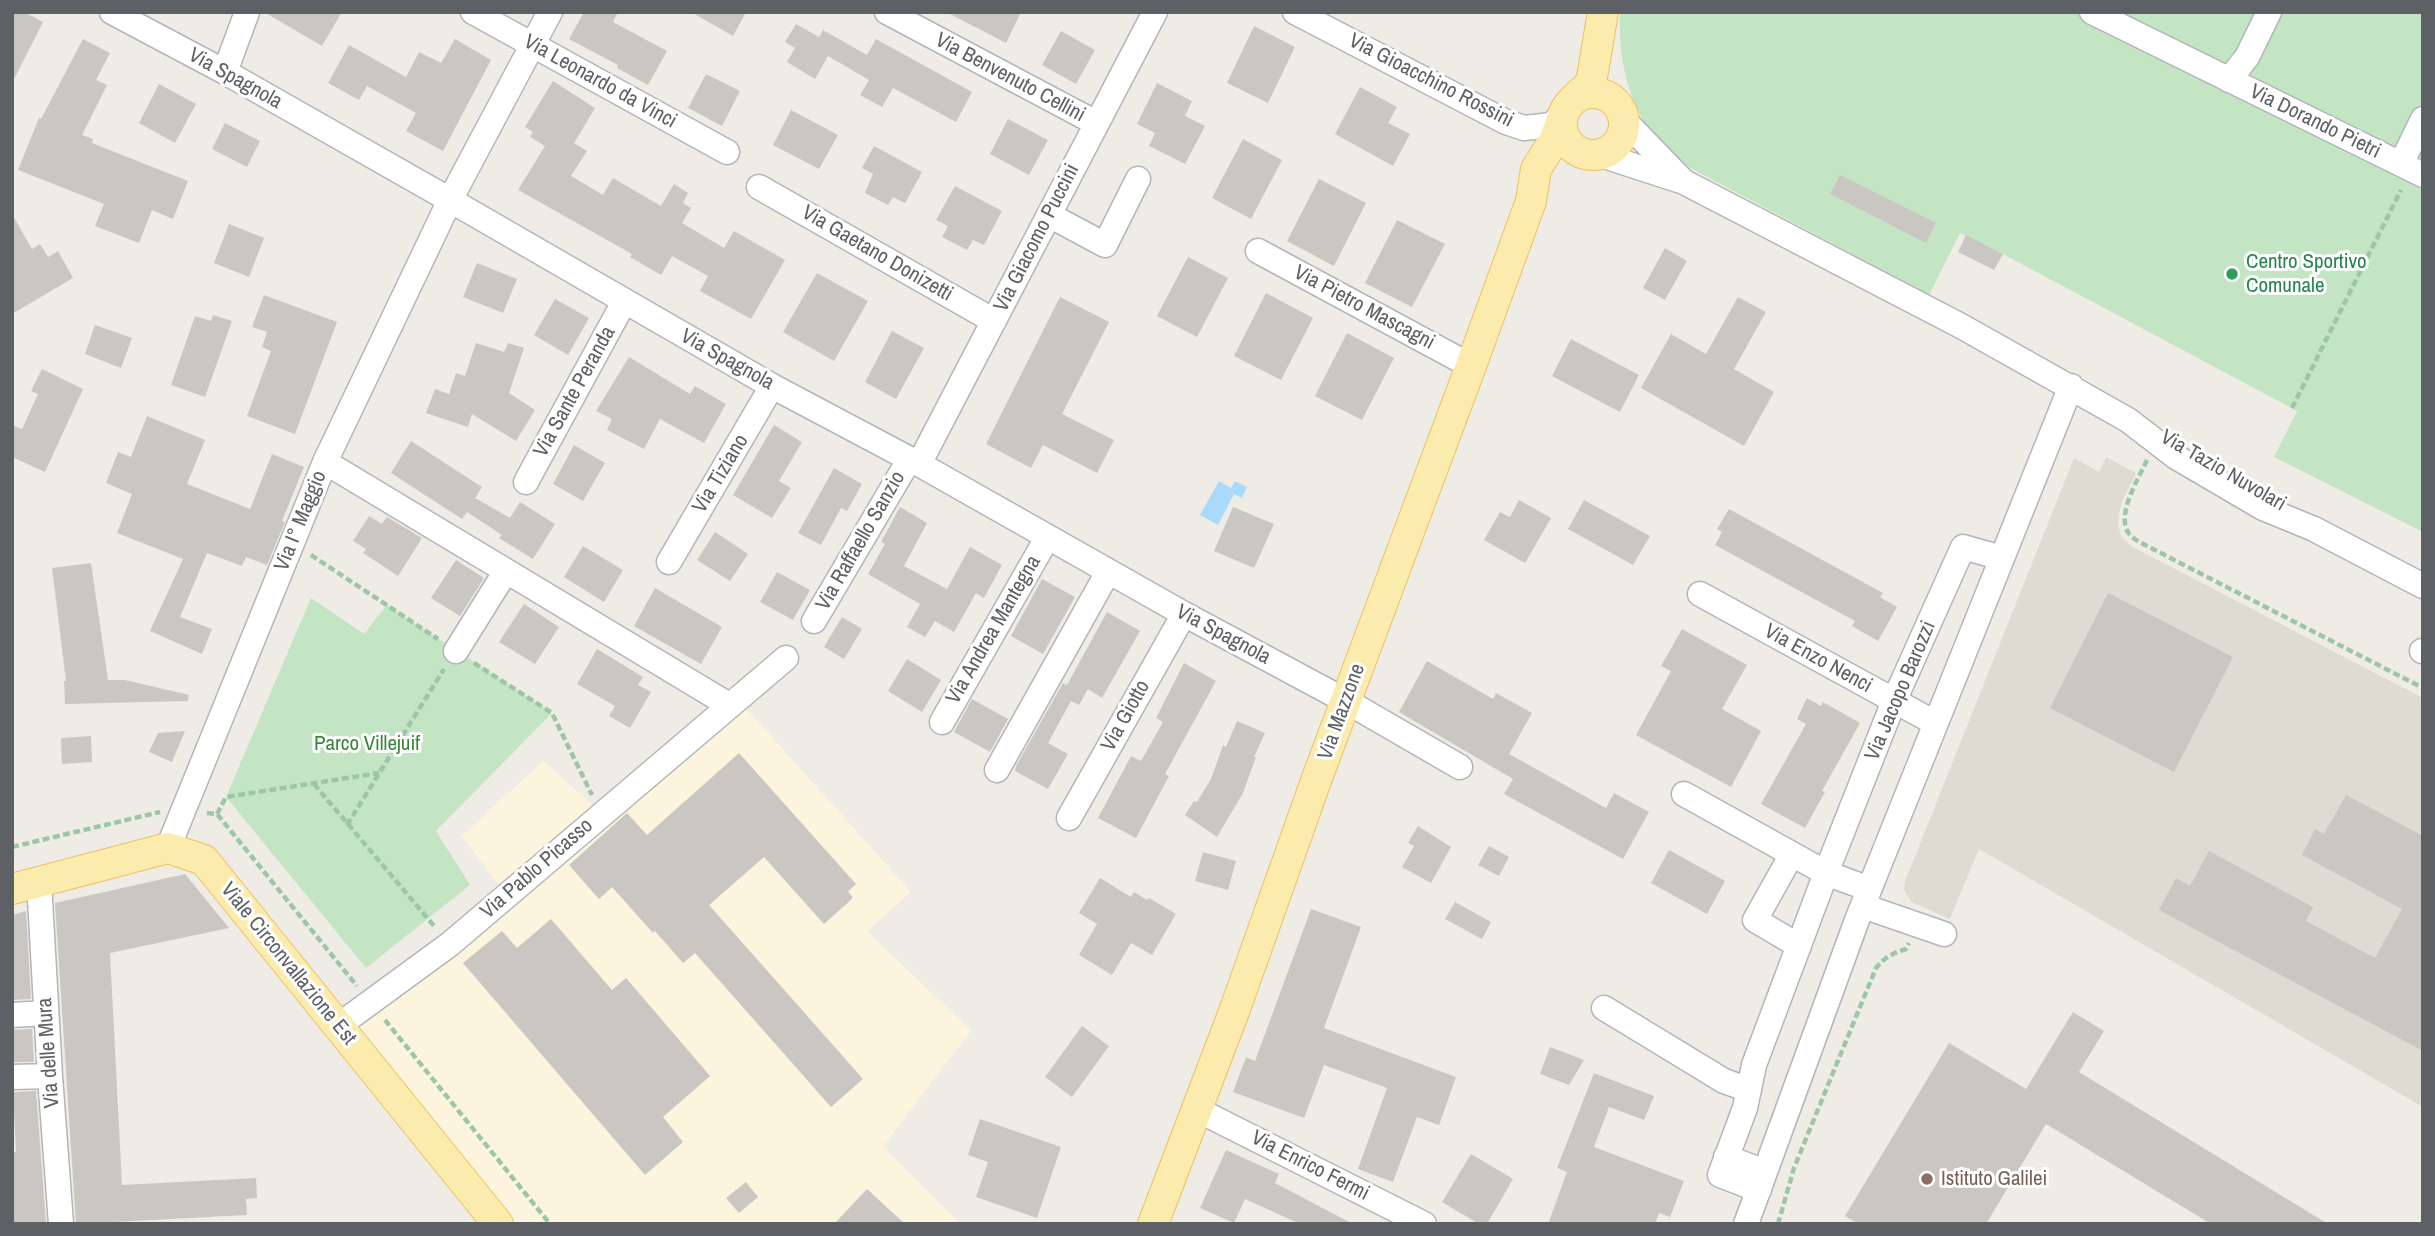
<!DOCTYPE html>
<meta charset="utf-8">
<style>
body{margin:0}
#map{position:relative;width:2435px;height:1236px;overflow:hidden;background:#eeece5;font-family:"Archivo Narrow",sans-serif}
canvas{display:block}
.frame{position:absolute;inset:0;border:14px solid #5d6165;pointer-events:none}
</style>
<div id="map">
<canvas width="2435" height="1236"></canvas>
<div class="frame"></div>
</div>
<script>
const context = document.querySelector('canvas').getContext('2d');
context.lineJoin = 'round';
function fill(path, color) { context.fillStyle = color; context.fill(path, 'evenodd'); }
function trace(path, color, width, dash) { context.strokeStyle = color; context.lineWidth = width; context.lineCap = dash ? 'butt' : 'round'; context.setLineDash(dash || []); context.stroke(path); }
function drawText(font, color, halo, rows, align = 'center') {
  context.font = font + ' "Archivo Narrow",sans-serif'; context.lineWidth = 6; context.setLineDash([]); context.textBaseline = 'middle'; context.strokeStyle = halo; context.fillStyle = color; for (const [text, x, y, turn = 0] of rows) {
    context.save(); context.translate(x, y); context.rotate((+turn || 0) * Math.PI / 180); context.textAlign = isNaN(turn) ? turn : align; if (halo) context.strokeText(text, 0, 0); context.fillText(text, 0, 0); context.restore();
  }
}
fill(new Path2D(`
 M736 697 911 892 867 931 971 1031 883 1146 961 1224H497L344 1031 505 893 462 836 543 761 601 812Z`), '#fcf4dc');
fill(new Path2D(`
 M2106 457 2136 473 2122 502 2119 513 2118 525 2121 536 2131 546 2423 698V1107L1979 849 1950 919 1912 902 1907 895 1904 889 1906 879 2074 458 2099 472Z`), '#dedbd3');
fill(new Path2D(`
 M1620 12H2423V532L2274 457 2297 411 2003 254 1960 233 1929 295 1681 163C1671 153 1659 143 1651 132 1626 98 1618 53 1620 12Z
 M311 598 364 634 387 605 552 713 436 831 470 885 366 968 226 797Z`), '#c4e5c3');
fill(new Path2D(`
 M1219 481 1231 488 1235 481 1247 487 1242 498 1234 494 1218 525 1200 515Z`), '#a9dafb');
fill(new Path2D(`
 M12 12H24L43 22 12 83Z
 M264 12H342L322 46Z
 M584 12H618L613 22 667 51 648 85 617 68 618 65 569 39Z
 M691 12H746L733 36Z
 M946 12H1021L1006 43Z
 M796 24 819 37 823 30 867 55 876 39 972 92 956 122 893 88 882 107 860 95 869 80 828 56 815 79 787 62 795 48 785 42Z
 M1254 26 1295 47 1268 103 1227 83Z
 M1061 31 1095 50 1076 84 1042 65Z
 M83 39 110 53 96 80 107 85 82 135 93 139 92 143 188 181 173 219 152 210 139 243 95 226 104 204 18 170 39 118 41 119Z
 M455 39 491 60 443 151 406 131 416 113 367 86 359 100 328 83 349 45 406 77 419 52 441 63Z
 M706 74 740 91 722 126 688 108Z
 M553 81 595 108 574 143 587 151 571 176 603 195 613 178 661 206 674 184 688 193 683 203 691 208 682 223 724 248 734 231 785 260 751 319 700 291 708 276 672 256 661 275 630 257 632 254 518 190 545 146 530 137 533 132 525 127Z
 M1157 83 1192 101 1185 116 1205 126 1185 164 1149 146 1155 133 1137 124Z
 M159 84 196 104 175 143 139 123Z
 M1360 87 1397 107 1388 123 1410 134 1393 166 1335 134Z
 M791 110 838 135 819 169 773 145Z
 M1008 119 1048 140 1029 175 990 154Z
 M225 123 260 141 247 167 212 149Z
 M1243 139 1282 160 1251 219 1212 198Z
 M874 146 922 172 905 203 893 197 888 205 865 193 873 174 862 168Z
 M1840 175 1936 223 1926 243 1830 194Z
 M1319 179 1366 203 1334 266 1287 241Z
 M955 186 1002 211 984 245 973 240 967 250 942 237 948 226 936 220Z
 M12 214 32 249 40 244 48 257 58 251 73 278 12 314Z
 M1397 220 1445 244 1412 307 1365 283Z
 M229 224 264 238 249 277 214 263Z
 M1966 235 2003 254 1994 270 1958 252Z
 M1665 248 1687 261 1665 300 1643 288Z
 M1188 257 1228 278 1197 337 1157 316Z
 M477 263 517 279 503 313 463 297Z
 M817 273 868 301 834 361 783 332Z
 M1266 293 1313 318 1281 380 1234 356Z
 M264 295 337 322 295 434 247 416 271 351 262 347 267 332 252 327Z
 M1060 297 1109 322 1062 414 1114 440 1097 473 1043 445 1031 468 986 444Z
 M1738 297 1766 312 1734 369 1774 392 1744 446 1641 388 1671 334 1706 354Z
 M555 299 589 318 568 355 534 335Z
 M213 315 232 321 205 397 171 385 195 316 211 321Z
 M95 325 132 338 121 368 85 354Z
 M892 331 924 348 896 399 865 382Z
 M1347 333 1394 358 1362 420 1315 396Z
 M1571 339 1639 375 1620 412 1552 376Z
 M476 343 504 352 508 343 524 348 509 393 535 410 516 441 472 414 468 427 426 413 435 389 449 394 456 373 465 376Z
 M629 357 690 394 695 386 726 404 704 443 660 419 644 449 607 430 612 419 596 411Z
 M42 369 83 389 45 472 12 457V425L22 429 38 394 31 391Z
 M147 416 205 440 187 484 250 509 272 454 304 467 282 521 285 522 267 565 246 557 242 566 207 553 180 617 212 629 202 654 150 631 183 559 117 533 132 494 106 483 118 452 131 457Z
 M774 425 802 442 779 481 791 488 772 518 733 495Z
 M411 441 482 487 475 498 510 518 520 502 555 524 533 559 499 538 502 535 467 512 462 519 391 473Z
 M574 445 605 463 583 501 553 484Z
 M834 468 862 484 847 511 841 508 821 545 798 533Z
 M1519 500 1551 518 1525 563 1484 540 1500 512 1510 517Z
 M1584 500 1650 536 1633 565 1568 529Z
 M900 507 927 523 904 566 947 589 970 547 1002 565 984 598 976 593 954 632 935 621 925 637 907 627 920 604 868 574 885 544 881 542Z
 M1233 507 1274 524 1254 568 1214 551Z
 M1729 509 1883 593 1880 597 1897 607 1878 641 1852 626 1855 621 1715 545 1722 532 1717 529Z
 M369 516 382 524 387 517 422 538 398 576 363 553 366 549 353 541Z
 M715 532 748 554 730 581 697 560Z
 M583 546 623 570 604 602 564 577Z
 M456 560 484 578 460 616 431 598Z
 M91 563 108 680H125L189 695 188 701 65 704 64 681H66L52 568Z
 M777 572 810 590 793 620 760 602Z
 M1042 579 1075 597 1043 654 1011 636Z
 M655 588 722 627 701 664 634 626Z
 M2108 593 2233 657 2174 772 2050 708Z
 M524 604 559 627 535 664 499 642Z
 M1107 612 1140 631 1102 698 1088 689 1079 705 1071 701 1048 743 1068 754 1048 789 1015 771 1016 766 1063 683 1067 685Z
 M842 617 862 629 844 659 824 647Z
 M1682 629 1747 665 1722 709 1761 731 1731 787 1636 735 1671 671 1661 666Z
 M597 649 643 677 638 685 651 692 630 728 609 716 615 706 577 684Z
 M907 659 941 680 922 712 888 691Z
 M1427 661 1493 699 1496 693 1532 713 1509 754 1606 808 1614 793 1649 812 1623 859 1504 794 1513 779 1399 712Z
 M1184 663 1216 681 1165 774 1169 776 1136 838 1098 818 1131 756 1141 761 1163 722 1156 718Z
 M1807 698 1821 706 1823 702 1860 723 1822 791 1825 792 1805 828 1761 804 1806 724 1797 719Z
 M972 699 1008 719 990 752 954 732Z
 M1237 721 1265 733 1254 757H1256L1243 793 1217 837 1185 815 1194 801 1197 802 1211 779 1223 745 1226 747Z
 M185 731 172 762 149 752 158 733Z
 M91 736 92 762 62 764 61 738Z
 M739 753 856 884 848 891 853 898 824 924 764 857 709 905 863 1079 831 1107 695 953 683 963 655 931 653 933 612 887 599 899 569 865 627 813 647 835Z
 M2346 795 2423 836V1051L2159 910 2176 878 2190 886 2209 851 2313 907 2306 921 2375 958 2402 909 2302 855 2315 829 2324 834Z
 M1418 826 1451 847 1431 883 1402 867 1414 846 1408 843Z
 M1489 846 1509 857 1499 876 1478 865Z
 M1669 850 1725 881 1707 914 1651 883Z
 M1203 852 1236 861 1228 890 1195 881Z
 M185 874 229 928 110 953 122 1185 256 1178 257 1198 246 1199 247 1215 76 1224 55 903Z
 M1100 878 1131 897 1134 892 1147 900 1149 898 1176 914 1152 955 1131 943 1112 975 1079 955 1097 924 1079 913Z
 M1455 902 1491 922 1482 939 1445 919Z
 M1311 909 1361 927 1324 1028 1456 1077 1439 1125 1417 1117 1393 1182 1358 1169 1387 1088 1324 1065 1304 1118 1233 1092 1246 1057 1255 1061Z
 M26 911 31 999 12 1000V915Z
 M551 919 612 990 626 978 710 1076 663 1117 683 1142 645 1175 463 963 502 931 517 948Z
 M2073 1012 2104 1031 2079 1072 2328 1224H2211L2046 1124 1986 1224H1858L1845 1216 1949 1043 2026 1089Z
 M1082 1026 1109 1046 1072 1097 1045 1077Z
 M32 1029 34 1062H12V1030Z
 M1550 1047 1584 1060 1569 1085 1540 1074Z
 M1594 1073 1654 1096 1644 1120 1609 1107 1594 1147 1684 1181 1670 1217 1659 1213 1655 1224H1548L1567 1172 1557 1168Z
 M36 1091 46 1224H12V1152H16L13 1092Z
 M980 1119 1061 1147 1037 1218 976 1197 988 1162 968 1155Z
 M1226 1150 1279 1174 1275 1183 1353 1224H1300L1245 1199 1234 1223 1200 1208Z
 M1471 1154 1513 1179 1487 1224H1479L1442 1202Z
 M746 1182 758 1197 739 1213 726 1198Z
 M867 1189 905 1224H834Z`), '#cac7c2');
const minor = new Path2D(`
 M112 12 225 72 450 200 772 386 919 464 1184 614 1346 701 1460 767
 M473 12 727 152
 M887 12 1096 123
 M1295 12 1506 122 1524 128 1552 125 1565 110
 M2092 12 2423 175
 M225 72 247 12
 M2229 80 2247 57 2269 12
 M1624 120 1681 179
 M1598 154 1684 182 1961 326 2128 420 2176 457 2263 508 2314 529 2423 586
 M2401 164 2423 119
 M759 187 994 321
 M1049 215 1105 245 1138 179
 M1258 251 1471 366
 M325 462 729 705
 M919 464 1155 12
 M526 482 624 302
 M669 562 772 386
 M1700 594 1935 723
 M814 621 909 460
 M456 651 506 571
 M2422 651H2423
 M942 722 1047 538
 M997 770 1108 572
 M1684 794 1826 873 1894 701 1963 547 2002 558
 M1069 818 1184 614
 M168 848 325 462 450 200 550 12
 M1792 854 1755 920 1799 946
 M39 882 50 1076 61 1224
 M1863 906 1944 934
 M1604 1008 1724 1081 1749 1090
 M12 1015 46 1013
 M338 1026 450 944 786 658
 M12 1077 50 1076
 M1196 1109 1424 1224
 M1726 1157 1765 1172
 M1759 1190 1720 1175 1745 1108 1754 1065 1826 873 1869 889
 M1746 1224 1857 920 2071 386`);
const major = new Path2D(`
 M1562 124a31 31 0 1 1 62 0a31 31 0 1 1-62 0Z
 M1572 101 1591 83 1603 12
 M12 889 168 848 204 860 498 1224
 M1153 1224 1235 1009 1317 778 1471 366 1531 201 1536 169 1555 139 1564 113`);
trace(minor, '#b2b5b9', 27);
trace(major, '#ebc062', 32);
trace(new Path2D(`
 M2292 408 2401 190
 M2147 460C2139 478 2114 517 2130 535 2135 540 2143 544 2149 547L2423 688
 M311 555 438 639
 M474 663 552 713 592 795
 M314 784 435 927
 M207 813 217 814 357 986
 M217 814 226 797 379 773
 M347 825 444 669
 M12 847 160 812
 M385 1020 550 1224
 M1778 1224 1794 1168 1876 968C1885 957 1893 953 1906 949L1909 943`), '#9cc6a6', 4.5, [7, 3.5]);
trace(minor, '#fff', 24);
trace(major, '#fbecad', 30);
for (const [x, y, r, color] of [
 [2232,274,7,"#2e9e5b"],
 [1927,1179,7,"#8d6e63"]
]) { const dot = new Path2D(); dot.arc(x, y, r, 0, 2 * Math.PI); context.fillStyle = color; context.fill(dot); trace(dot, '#fff', 2.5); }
drawText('21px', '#5d6165', '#fff', [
 ["Via Benvenuto Cellini",1010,78,28],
 ["Via Spagnola",235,79,29],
 ["Via Gioacchino Rossini",1431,81,27],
 ["Via Leonardo da Vinci",600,82,29],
 ["Via Dorando Pietri",2315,122,26],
 ["Via Giacomo Puccini",1037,238,-63],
 ["Via Gaetano Donizetti",877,254,30],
 ["Via Pietro Mascagni",1364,308,28],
 ["Via Spagnola",727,360,29],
 ["Via Sante Peranda",575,392,-61],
 ["Via Tazio Nuvolari",2223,471,30],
 ["Via Tiziano",721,474,-59],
 ["Via I° Maggio",301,521,-68],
 ["Via Raffaello Sanzio",861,541,-60],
 ["Via Andrea Mantegna",994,630,-60],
 ["Via Spagnola",1223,635,28],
 ["Via Enzo Nenci",1818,659,29],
 ["Via Jacopo Barozzi",1901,691,-67],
 ["Via Mazzone",1342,712,-70],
 ["Via Giotto",1126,716,-61],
 ["Via Pablo Picasso",537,869,-41],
 ["Viale Circonvallazione Est",288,964,51],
 ["Via delle Mura",49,1053,-94],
 ["Via Enrico Fermi",1310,1166,27]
]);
drawText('21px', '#27864d', '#fff', [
 ["Centro Sportivo",2246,262],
 ["Comunale",2246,286]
], 'left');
drawText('21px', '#3a863b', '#fff', [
 ["Parco Villejuif",367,744]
]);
drawText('21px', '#785e54', '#fff', [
 ["Istituto Galilei",1941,1179]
], 'left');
</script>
